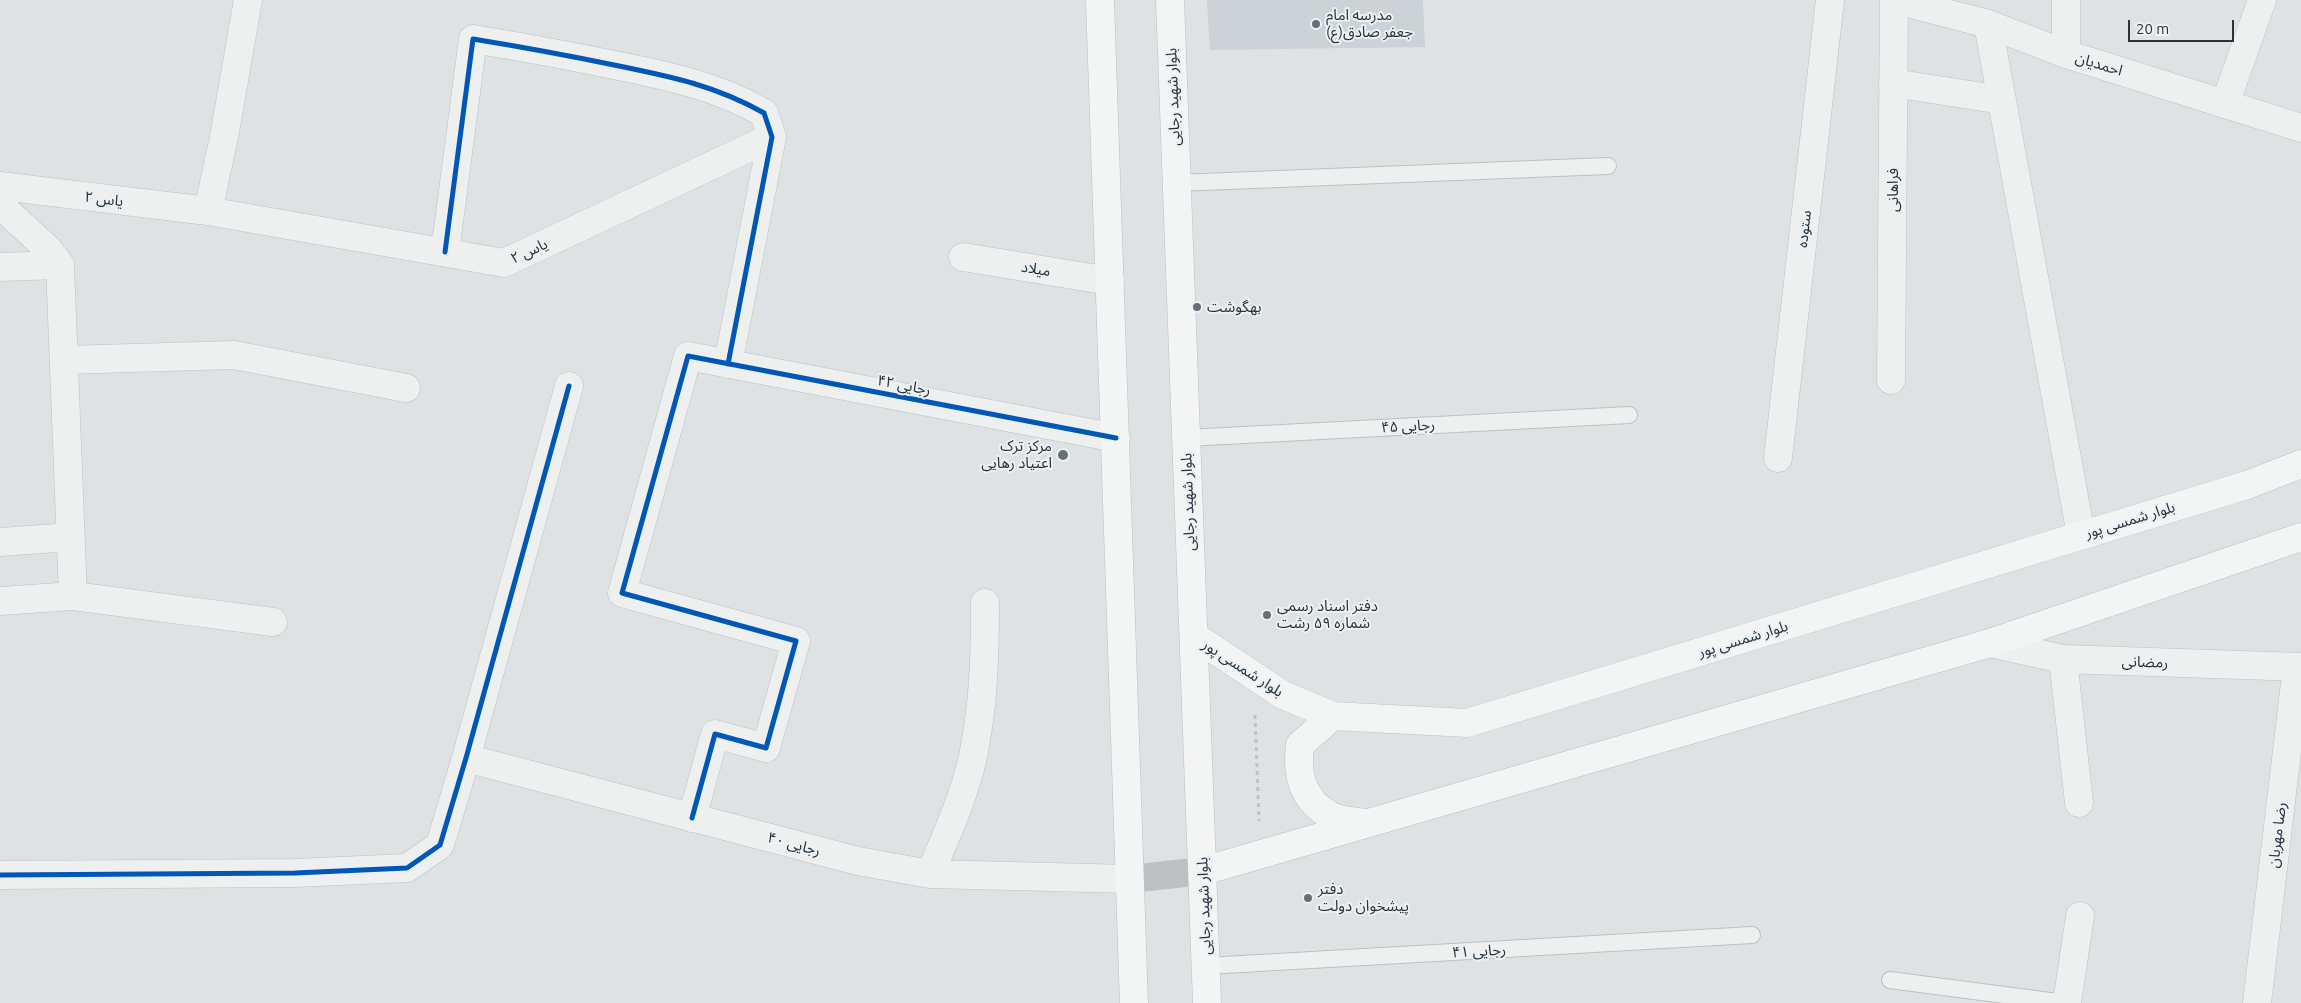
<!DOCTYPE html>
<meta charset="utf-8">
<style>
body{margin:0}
#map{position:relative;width:2301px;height:1003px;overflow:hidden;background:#dfe2e4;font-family:Ubuntu,sans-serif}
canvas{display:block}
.scale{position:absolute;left:2128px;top:20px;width:106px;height:22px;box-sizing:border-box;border:2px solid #27323b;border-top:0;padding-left:6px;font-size:15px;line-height:18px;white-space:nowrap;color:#27323b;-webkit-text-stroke:4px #ecf1f4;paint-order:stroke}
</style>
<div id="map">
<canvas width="2301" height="1003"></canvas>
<div class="scale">20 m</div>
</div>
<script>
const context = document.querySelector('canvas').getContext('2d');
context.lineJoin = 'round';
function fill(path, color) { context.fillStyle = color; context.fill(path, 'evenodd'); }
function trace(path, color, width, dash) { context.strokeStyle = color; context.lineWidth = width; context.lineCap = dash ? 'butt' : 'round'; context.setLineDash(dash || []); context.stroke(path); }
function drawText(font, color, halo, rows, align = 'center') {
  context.font = font + ' Ubuntu,"Noto Sans Arabic",sans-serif'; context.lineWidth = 4; context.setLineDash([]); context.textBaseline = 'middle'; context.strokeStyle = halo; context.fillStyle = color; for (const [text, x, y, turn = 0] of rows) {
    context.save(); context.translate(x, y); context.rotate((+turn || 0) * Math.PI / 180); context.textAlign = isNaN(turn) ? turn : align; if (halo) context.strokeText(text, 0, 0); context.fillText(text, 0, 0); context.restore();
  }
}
fill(new Path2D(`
 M1207 0H1423L1425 47 1210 50Z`), '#cdd2d7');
const service = new Path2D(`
 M1177 183 1608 166
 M1186 438 1629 415
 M1206 966 1752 935
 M1890 980 2065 1003`);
const minor = new Path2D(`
 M2066 0V54
 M1988 24 2081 535
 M1893 83 2002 100
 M2225 104 2262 0
 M0 186 208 211 224 137 248 0
 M0 205 48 249 60 265 73 596
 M208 211 504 263 772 137
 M445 252 473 39C522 47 571 56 619 66 673 77 716 86 764 113L772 137 728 364
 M963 257 1110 281
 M0 267 60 265
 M64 360 234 355 406 388
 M1891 380 1894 0
 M1778 458 1830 0
 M0 542 71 537
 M0 601 73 596 273 622
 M1990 643 2063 659 2301 667
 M2063 659 2079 803
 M466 758 858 861 930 874 1130 879
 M692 818 715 734 766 748 796 641 622 593 688 356 1116 438
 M930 874C948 831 969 787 976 740 984 695 985 650 985 603
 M0 875 295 873 407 868 440 845 466 758 569 386
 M2067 1003 2080 916
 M2257 1003 2297 667`);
const tertiary = new Path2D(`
 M1896 0 1988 24 2066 54 2301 128`);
const primary = new Path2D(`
 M1100 0 1134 1003
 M1170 0 1207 1003
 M1194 636 1283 695 1333 716 1467 723 2247 485 2301 464
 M1333 716 1300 745C1296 775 1302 800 1331 816 1340 821 1355 821 1366 823
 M1203 871 1990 643 2301 537`);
trace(service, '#bdc0c2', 18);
trace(minor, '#bdc0c2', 29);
trace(tertiary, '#bdc0c2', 29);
trace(primary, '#bcbfc1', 29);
trace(new Path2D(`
 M1255 715 1259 821`), '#bdc2c4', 3, [4, 4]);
trace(service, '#eef0f0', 16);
trace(minor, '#eef0f0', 28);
trace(tertiary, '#eef0f0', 28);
trace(new Path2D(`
 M1130 879 1203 871`), '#bdc1c3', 28);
trace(primary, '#f3f4f4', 28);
trace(new Path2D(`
 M445 252 473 39C522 47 571 56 619 66 673 77 716 86 764 113L772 137 728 364
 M692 818 715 734 766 748 796 641 622 593 688 356 1116 438
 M0 875 295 873 407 868 440 845 466 758 569 386`), '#0057b8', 5);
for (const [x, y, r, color] of [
 [1316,24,5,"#677076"],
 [1197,307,5,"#677076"],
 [1063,455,6,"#677076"],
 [1267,615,5,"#677076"],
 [1308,898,5,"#677076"]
]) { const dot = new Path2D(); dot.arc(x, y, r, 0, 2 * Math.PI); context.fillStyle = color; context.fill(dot); trace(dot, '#ecf1f4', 2); }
drawText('15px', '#27323b', '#ecf1f4', [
 ["مدرسه امام",1326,15],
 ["جعفر صادق(ع)",1326,32],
 ["بهگوشت",1207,307],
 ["مرکز ترک",1052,446,"right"],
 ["اعتیاد رهایی",1052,463,"right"],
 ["دفتر اسناد رسمی",1277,606],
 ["شماره ۵۹ رشت",1277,623],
 ["دفتر",1318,889],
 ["پیشخوان دولت",1318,906]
], 'left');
drawText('15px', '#27323b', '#ecf1f4', [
 ["احمدیان",2099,64,17],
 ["بلوار شهید رجایی",1173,97,-92],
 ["فراهانی",1893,190,-90],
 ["یاس ۲",104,199,7],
 ["ستوده",1804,229,-83],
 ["یاس ۲",529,251,-25],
 ["میلاد",1036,269,9],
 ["رجایی ۴۲",904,385,11],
 ["رجایی ۴۵",1408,426,-3],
 ["بلوار شهید رجایی",1188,502,-92],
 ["بلوار شمسی پور",2130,520,-17],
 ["بلوار شمسی پور",1743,639,-17],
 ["رمضانی",2145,662,2],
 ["بلوار شمسی پور",1243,668,33],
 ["رضا مهربان",2277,835,-83],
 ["رجایی ۴۰",794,844,15],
 ["بلوار شهید رجایی",1204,906,-92],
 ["رجایی ۴۱",1479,951,-3]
]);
</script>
